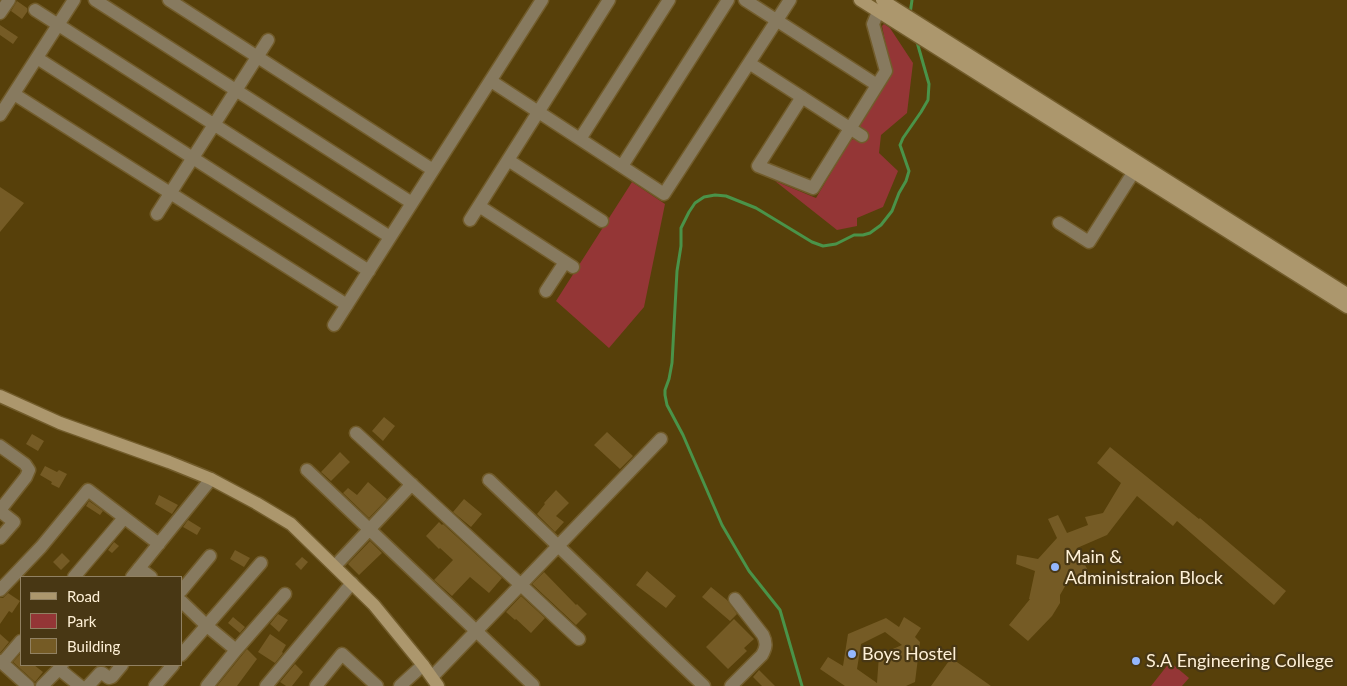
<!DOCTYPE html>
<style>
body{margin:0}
#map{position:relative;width:1347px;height:686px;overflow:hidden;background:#57400a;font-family:Lato,sans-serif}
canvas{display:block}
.legend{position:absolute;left:20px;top:576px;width:162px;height:90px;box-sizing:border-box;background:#483714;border:1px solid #918162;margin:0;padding:6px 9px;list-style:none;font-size:15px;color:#fef0d6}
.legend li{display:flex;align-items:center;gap:10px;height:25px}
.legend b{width:25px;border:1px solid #918162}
</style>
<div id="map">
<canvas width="1347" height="686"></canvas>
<ul class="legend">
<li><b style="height:6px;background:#ac976d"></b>Road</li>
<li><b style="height:14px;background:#943636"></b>Park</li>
<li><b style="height:14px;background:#755b25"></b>Building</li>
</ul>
</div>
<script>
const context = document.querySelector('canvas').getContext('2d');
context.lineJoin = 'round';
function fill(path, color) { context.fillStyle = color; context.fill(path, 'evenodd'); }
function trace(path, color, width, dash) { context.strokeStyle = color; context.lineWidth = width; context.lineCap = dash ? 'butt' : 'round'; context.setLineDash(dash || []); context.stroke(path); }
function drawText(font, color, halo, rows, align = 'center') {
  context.font = font + ' Lato,sans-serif'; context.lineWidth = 4.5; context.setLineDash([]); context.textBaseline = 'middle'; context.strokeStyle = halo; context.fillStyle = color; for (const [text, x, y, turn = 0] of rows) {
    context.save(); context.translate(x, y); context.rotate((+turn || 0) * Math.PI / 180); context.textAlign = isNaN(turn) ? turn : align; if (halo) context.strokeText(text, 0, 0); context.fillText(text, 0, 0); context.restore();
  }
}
fill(new Path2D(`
 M884 24 890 28 913 63 907 113 881 135 879 153 898 171 883 207 857 218V226L837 230 775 181 816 198 850 141 853 139 859 141 860 124 891 70 882 26Z
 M632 182 665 204 644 307 609 348 556 301Z
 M1170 662 1189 678 1182 686H1151Z`), '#943636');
trace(new Path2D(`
 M910 14 912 0
 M802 686 780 610 749 571 722 525 683 435 667 405 665 395V390L669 379 672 363 677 271 681 246V228L689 212 695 203 704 197 715 195 726 196 756 208 812 242 823 246 836 244 854 235H863L870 233 881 225 892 211 899 193 906 181 909 171 900 145 903 138 921 112 928 100 929 84 917 42`), '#4a9349', 3);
fill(new Path2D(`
 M17 1 27 8V12L22 19 11 11Z
 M0 25 18 37 13 44 0 35Z
 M0 187 24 203 0 232Z
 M384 417 395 426 383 441 372 431Z
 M607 432 633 456 620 469 594 445Z
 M32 434 44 441 38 451 26 444Z
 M1110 447 1199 519 1200 518 1286 591 1274 605 1177 521 1173 526 1137 496 1107 535 1077 548 1089 573 1086 583 1068 581 1060 595V603L1052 616 1028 641 1009 625 1030 599H1029L1035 571 1016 564 1017 555 1038 559 1057 538 1048 519 1058 515 1067 533 1088 525 1085 517 1103 513 1121 483 1097 463Z
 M340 452 350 462 331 481 321 472Z
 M45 466 57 472 59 470 67 474 59 488 51 484 52 482 40 475Z
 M368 482 387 499 369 518 343 493 348 488 357 495Z
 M556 490 569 503 556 516 564 522 555 532 537 514 545 504 544 503Z
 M159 495 178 505 172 514 155 504Z
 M464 499 482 514 471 527 453 512Z
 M89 501 103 511 100 515 86 506Z
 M188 520 201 528 197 535 183 527Z
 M439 522 442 525 443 524 502 578 489 593 470 577 452 596 434 580 453 560 440 548 439 549 426 536Z
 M370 541 382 553 359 575 348 564Z
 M114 542 119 546 112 553 108 550Z
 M235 550 250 558 244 567 230 559Z
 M62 553 70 561 61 570 53 562Z
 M302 557 308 562 301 570 295 564Z
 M647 571 676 596 666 608 636 585Z
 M544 572 576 605 577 604 587 614 576 625 532 584Z
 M711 587 727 600 737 614 730 621 702 597Z
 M8 593 20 601 12 613 9 611 0 624V598H3Z
 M521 596 545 618 531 633 516 619 515 620 506 612Z
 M278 614 288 620 279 632 270 624Z
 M233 617 245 627 240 633 228 623Z
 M904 617 921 628 915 637 920 642 915 682 906 686H845L820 669 828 657 843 666 848 634 886 618 899 627ZM885 632 902 645 879 655 877 683 857 669 861 644Z
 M734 619 754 639 744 648 747 651 728 669 706 647Z
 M0 634 9 642 0 653Z
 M270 634 286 645 282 652 283 653 275 663 258 652Z
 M247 649 257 659 237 686H217Z
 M21 653V665H34L43 672 35 682 13 662Z
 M951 658 967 669 991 686H931Z
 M295 664 303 672 292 686H286L280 682Z
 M759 670 775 686H762L753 677Z`), '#755b25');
const street = new Path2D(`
 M95 0 412 203
 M169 0 433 170
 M745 0 877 85
 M35 10 390 237
 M0 13 9 0
 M37 58 369 271
 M749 63 862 136
 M491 81 664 194 790 0
 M14 94 347 305
 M802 97 758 166 813 188 886 71 873 24 878 12
 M0 115 74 0
 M580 139 669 0
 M508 160 602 221
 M622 166 728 0
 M479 206 573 267
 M157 214 268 40
 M470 220 609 0
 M1059 223 1089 242 1133 173
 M546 291 565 262
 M334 325 542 0
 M356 433 521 585 579 639
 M0 446 25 464 29 470 26 477 0 510
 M307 470 533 685
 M489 480C561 548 632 618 704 686
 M0 511 14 522 0 538
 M335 566 412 484
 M139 568 151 577
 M74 577 124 518
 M132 577 211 479
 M0 590 41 547 88 490 159 544
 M181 591 210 556
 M181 601 207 626 236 650 285 594
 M181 655 261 563
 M0 661 28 686
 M2 663 21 641
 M62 665 59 669 80 686
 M432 677C508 598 584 518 661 439
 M42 686 59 669
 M88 686 100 673H102L109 678 112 677 122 665
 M155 686 173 665
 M207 686 236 650
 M266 686 352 583
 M316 686 342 654 377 686
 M400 686 423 665
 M731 686 762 655C766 648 767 643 763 635L735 599`);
const secondary = new Path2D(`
 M860 0 1347 307
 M882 0 1347 294
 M0 396 60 423 169 462 211 479 256 503 291 524 374 605 423 665 438 686`);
trace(street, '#725c2b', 15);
trace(secondary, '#725c2b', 15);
trace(street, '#877a5f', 12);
trace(secondary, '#ac976d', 12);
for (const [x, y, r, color] of [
 [1055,567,5,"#94b7fd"],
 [852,654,5,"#94b7fd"],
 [1136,661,5,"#94b7fd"]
]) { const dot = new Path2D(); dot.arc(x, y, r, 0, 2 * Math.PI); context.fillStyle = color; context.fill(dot); trace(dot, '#483714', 2); }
drawText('18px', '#fef0d6', '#483714', [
 ["Main &",1065,557],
 ["Administraion Block",1065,578],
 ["Boys Hostel",862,654],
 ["S.A Engineering College",1146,661]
], 'left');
</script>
